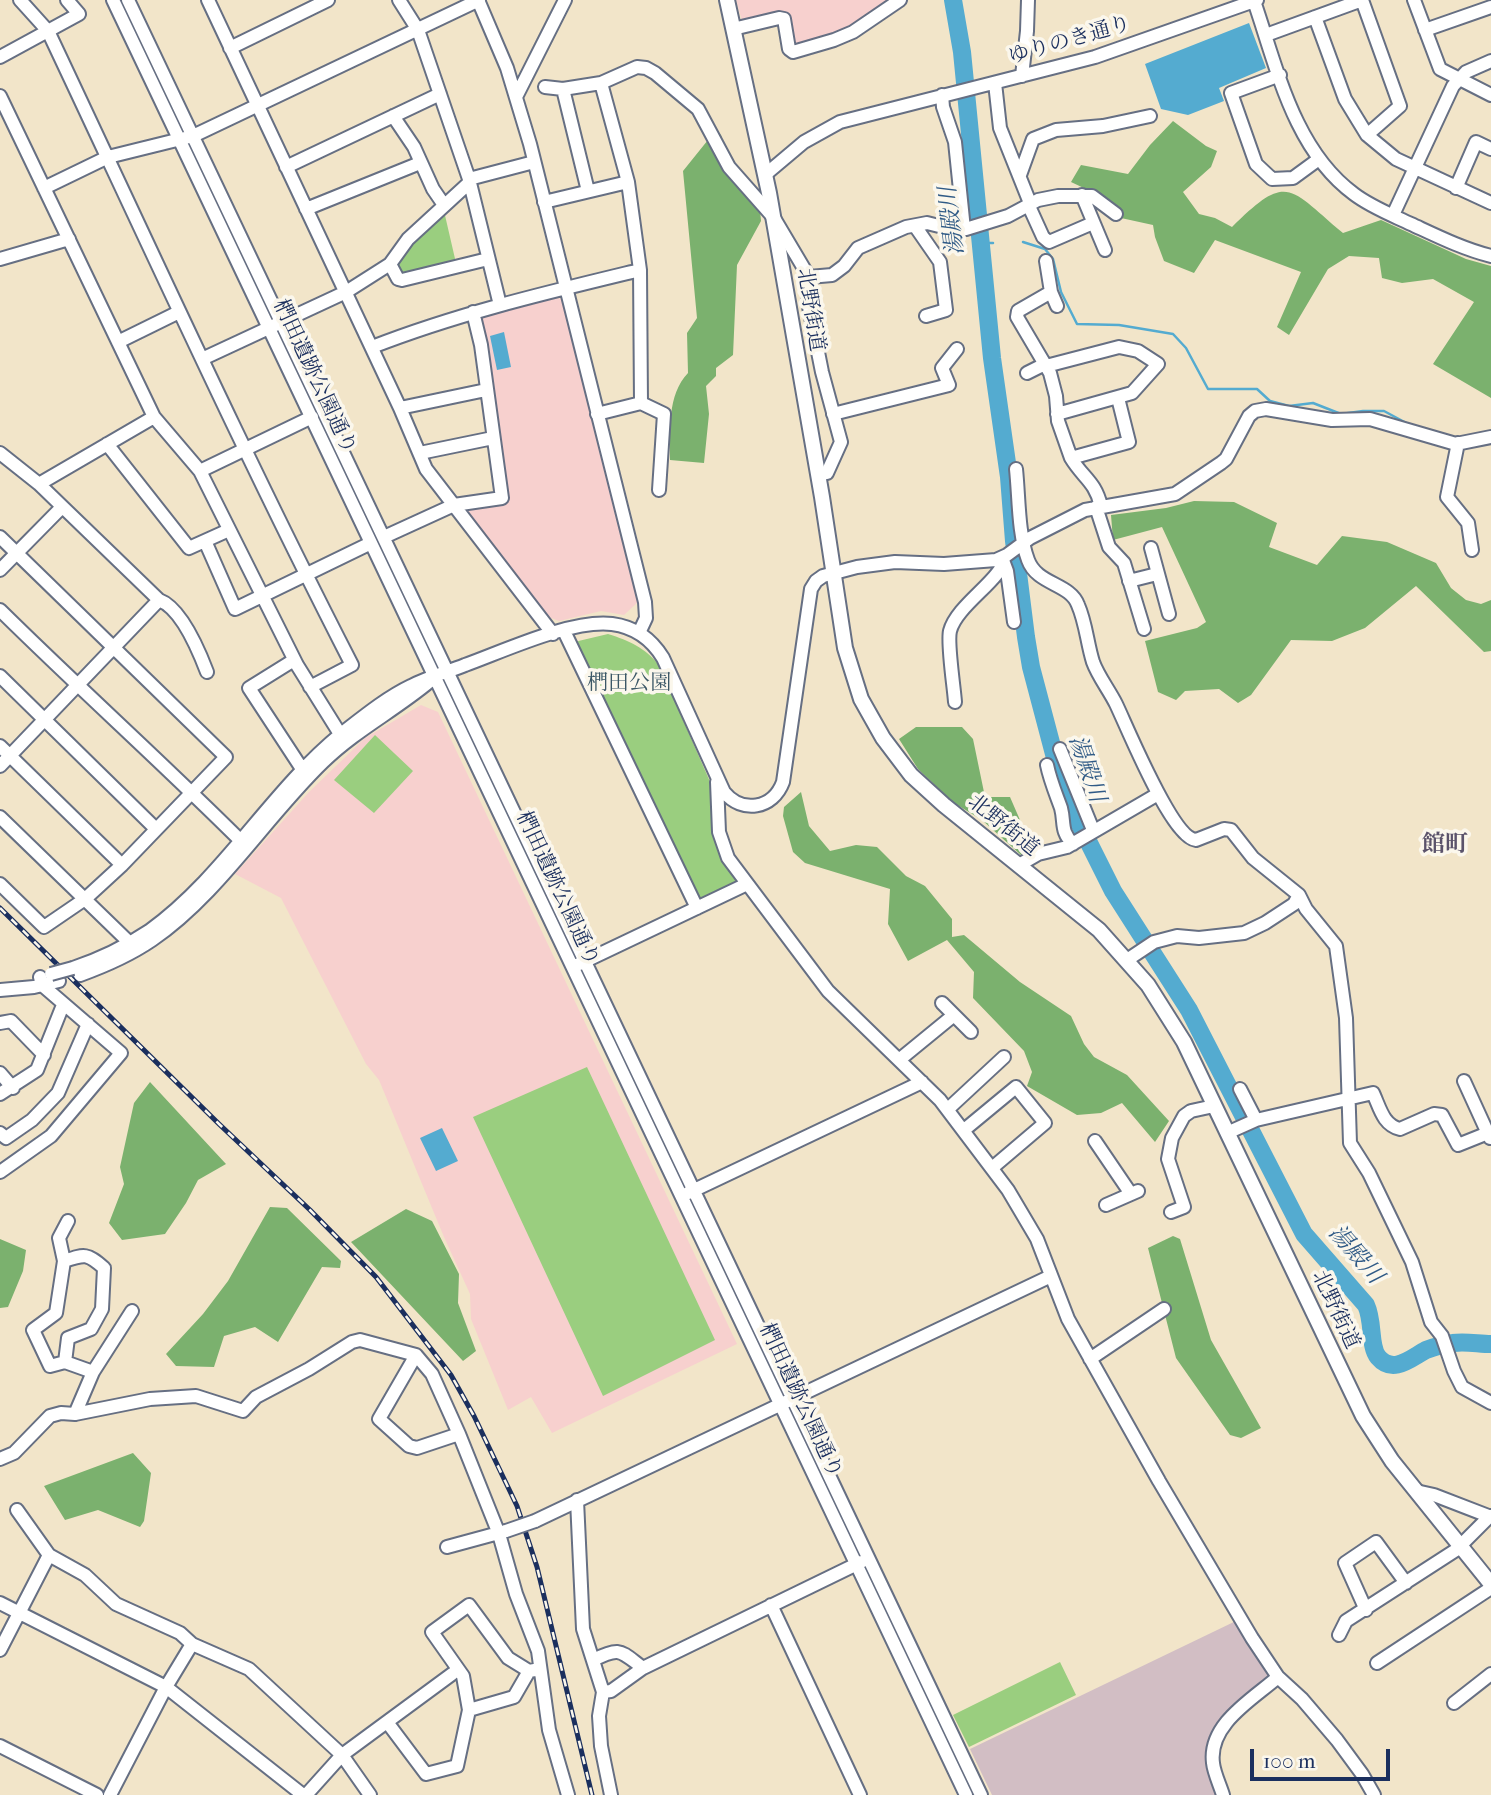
<!DOCTYPE html>
<meta charset="utf-8">
<style>
body{margin:0}
#map{position:relative;width:1491px;height:1795px;overflow:hidden;background:#f2e5c9;font-family:"IM FELL French Canon",serif}
canvas{display:block}
.scale{position:absolute;left:1250px;top:1749px;width:140px;height:32px;box-sizing:border-box;border:4px solid #1b2f5e;border-top:0;padding-left:9px;font-size:21px;line-height:24px;white-space:nowrap;color:#1b2f5e;-webkit-text-stroke:5px #fbf7ec;paint-order:stroke}
</style>
<div id="map">
<canvas width="1491" height="1795"></canvas>
<div class="scale">100 m</div>
</div>
<script>
const context = document.querySelector('canvas').getContext('2d');
context.lineJoin = 'round';
function fill(path, color) { context.fillStyle = color; context.fill(path, 'evenodd'); }
function trace(path, color, width, dash) { context.strokeStyle = color; context.lineWidth = width; context.lineCap = dash ? 'butt' : 'round'; context.setLineDash(dash || []); context.stroke(path); }
function drawText(font, color, halo, rows, align = 'center') {
  context.font = font + ' "IM FELL French Canon","Noto Serif JP",serif'; context.lineWidth = 7; context.setLineDash([]); context.textBaseline = 'middle'; context.strokeStyle = halo; context.fillStyle = color; for (const [text, x, y, turn = 0] of rows) {
    context.save(); context.translate(x, y); context.rotate((+turn || 0) * Math.PI / 180); context.textAlign = isNaN(turn) ? turn : align; if (halo) context.strokeText(text, 0, 0); context.fillText(text, 0, 0); context.restore();
  }
}
fill(new Path2D(`
 M736 0H898L836 38 797 48 786 17 742 21Z
 M555 296 562 300 638 602 624 615 601 611 559 621 546 616 467 514 469 508 508 503 480 320 483 315Z
 M421 705 438 712 737 1344 552 1433 531 1397 508 1410 471 1319 470 1294 444 1237 379 1080 366 1064 281 898 235 874 309 792 365 738Z`), '#f7d0ce');
fill(new Path2D(`
 M1240 1619 1277 1677 1214 1743 1223 1795H992L970 1749Z`), '#d2bec4');
fill(new Path2D(`
 M444 211 456 263 400 276 395 266 408 245Z
 M608 634C630 641 644 647 659 665L711 784 714 837 736 879 733 886 694 904 570 643Z
 M375 735 413 771 374 813 334 780Z
 M587 1067 715 1340 603 1396 473 1117Z
 M1060 1662 1076 1695 969 1747 953 1715Z`), '#9ace7f');
fill(new Path2D(`
 M1173 121 1206 146 1217 151 1211 167 1183 192 1199 214 1215 218 1232 227C1288 171 1289 188 1343 233L1381 220 1466 259 1491 266V398L1433 364 1474 302 1433 279 1402 283 1382 278 1379 258 1349 256 1328 269 1289 335 1277 327 1301 272 1215 240 1194 273 1164 261 1155 237 1153 225 1121 218 1105 198 1071 182 1081 165 1128 174 1150 145Z
 M716 130 721 135 731 168 759 198 761 221 737 265 733 355 716 368V376L706 386 709 414 704 463 670 460C670 431 667 395 688 373L687 333 697 318 683 171Z
 M1194 501 1234 502 1277 523 1269 547 1317 565 1342 536 1387 542 1436 563 1451 588 1466 600 1481 604 1491 600V651L1484 652 1416 586 1365 628 1332 641 1291 640 1251 695 1238 703 1219 689 1185 691 1176 700 1158 692 1145 641 1197 628 1206 622 1162 527 1113 540 1111 515 1166 508Z
 M916 727H962L973 739 985 797H1010L1033 850 1021 855 982 820 954 803 918 769 899 739Z
 M801 792 809 826 830 851 856 845 877 847 906 876 925 886 952 919V937L964 935 1020 982 1071 1016 1084 1044 1094 1057 1127 1075 1169 1121 1155 1142 1122 1103 1101 1113 1077 1115 1027 1086 1032 1072 1024 1051 973 998 974 972 947 940 908 961 888 924 890 889 805 863 793 852 783 816 784 807Z
 M150 1082 226 1164 198 1180 186 1203 165 1234 122 1240 109 1223 124 1184 120 1167 134 1103Z
 M270 1207 287 1208 341 1261 340 1268 322 1267 278 1342 255 1327 224 1336 214 1367 176 1366 166 1354 203 1314 228 1281Z
 M406 1209 432 1221 459 1274 458 1303 476 1351 463 1361 351 1242Z
 M1173 1236 1180 1239 1211 1340 1261 1428 1241 1438 1230 1435 1176 1358 1148 1248Z
 M0 1239 26 1250 23 1271 8 1307 0 1308Z
 M133 1453 151 1473 144 1521 140 1527 98 1510 65 1520 44 1486Z`), '#7bb16e');
fill(new Path2D(`
 M1249 23 1266 68 1219 88 1224 101 1188 115 1161 109 1145 64Z
 M504 332 511 367 497 370 490 336Z
 M442 1128 458 1161 436 1171 420 1138Z`), '#54abd0');
trace(new Path2D(`
 M1023 242 1045 249 1053 259 1061 292 1077 324 1119 325 1173 334 1186 348 1208 389H1257L1270 401 1289 406 1313 403 1341 414 1363 411H1384L1410 425
 M981 243H993`), '#54abd0', 2.5);
trace(new Path2D(`
 M953 0 962 52 992 358 1009 477 1014 541 1026 637 1031 667 1059 773 1074 813 1113 891 1189 1010 1304 1234 1366 1305C1374 1322 1369 1346 1378 1357 1393 1375 1411 1358 1426 1350 1434 1347 1445 1344 1453 1343 1465 1341 1479 1344 1491 1344`), '#54abd0', 18);
const minor = new Path2D(`
 M20 0 48 31C148 243 245 457 352 665L310 687
 M113 0 966 1795
 M128 0 981 1795
 M208 0 400 408 426 469 553 634
 M399 0 418 30 469 179 500 305
 M478 0 507 68 530 144 645 602 646 618 639 633
 M1362 0 1400 106 1367 135
 M1414 0 1440 69 1491 95
 M1254 1C1277 68 1294 150 1354 194 1371 207 1392 215 1411 224 1437 236 1463 249 1491 256
 M1315 17 1345 99 1367 135 1396 159 1491 203
 M733 29 779 18 784 19 789 49 793 52 834 40 853 32 900 0
 M1425 30 1491 7
 M1266 35 1362 0
 M230 48 328 0
 M0 57 79 14 67 0
 M1280 75 1231 93 1256 164 1272 179 1293 178 1319 159
 M1022 76 1027 31 1028 0
 M601 83 637 67 646 68 655 73 698 109 729 167 774 218 809 277 832 275 844 266 858 248 906 227 927 223 947 228 966 229 1008 216 1038 200 1058 196H1092L1116 214
 M995 83 1000 128 1030 203
 M545 87 563 89 601 83 628 182 640 270 641 403 664 414 659 490
 M563 89 588 191
 M942 95 943 107 955 142 964 229
 M0 96 154 417 200 471 297 665 345 742
 M516 97 565 0
 M393 116 414 147 433 189 444 205
 M286 167 440 94
 M766 174 804 142 840 122 1095 57 1257 0
 M1020 175 1033 139 1056 130 1103 126 1150 116
 M469 179 534 162
 M44 188 108 157 193 136 479 0
 M1456 188 1476 142 1491 149
 M1082 195 1105 250
 M544 202 628 182
 M1028 204 1043 237 1049 242 1093 223
 M306 209 420 163
 M1393 215 1453 86 1466 72 1491 61
 M915 226 940 262 946 310 926 316
 M0 259 69 239
 M1046 261 1051 292 1057 306
 M390 264 398 279 402 280 488 259
 M809 277 808 302 822 372 841 442 827 473 818 475
 M1051 292 1018 311 1017 317 1050 373 1056 396 1058 421 1071 458 1129 442 1118 398
 M118 342 179 312
 M372 347C459 313 549 292 640 270
 M202 359 346 292 390 264 408 239 470 182
 M1046 366 1119 347 1138 351 1158 364 1132 393 1057 414
 M1027 373 1045 364
 M400 408 486 390
 M597 414 641 403
 M833 414 949 385 942 368 957 349
 M1458 443 1447 497 1468 523 1472 550
 M107 444 189 548 229 530
 M0 453 39 484 159 600C181 608 199 651 207 672
 M420 453 493 438
 M1071 458C1083 478 1095 481 1101 506
 M1016 469C1019 497 1018 534 1028 560 1037 585 1070 583 1078 605 1086 623 1087 643 1093 662 1098 676 1109 690 1116 704 1128 729 1172 838 1196 840L1224 829 1231 830 1253 858 1299 895 1306 909 1336 946 1346 1018 1350 1143 1369 1173 1412 1262 1431 1322 1442 1336 1454 1371 1462 1387 1491 1403
 M200 471 312 417
 M39 484 154 417
 M1096 507 1109 547 1124 563 1144 629
 M0 537 226 757 122 865 85 899 44 927 0 884
 M384 537 454 505 502 498 481 345 473 312
 M205 541 235 609 371 543
 M1151 548 1169 614
 M1004 563 1007 571 1014 622
 M0 570 62 507
 M1129 581 1157 574
 M0 610C81 690 166 766 246 846
 M564 631 697 908
 M294 660 249 688 306 775
 M0 676 156 829
 M955 702C954 687 947 643 950 631 957 604 1005 578 1004 557
 M0 746 122 865
 M1060 749 1093 830
 M1047 765C1050 780 1056 794 1061 808 1065 823 1060 831 1073 844
 M0 766 159 600
 M717 782 719 832 728 858 828 991 940 1100 1008 1190 1037 1239 1068 1319 1159 1481 1252 1638 1278 1677 1302 1699 1337 1740 1362 1774 1374 1795
 M0 817 135 948
 M1019 865 1038 854 1067 847 1158 794
 M1127 960 1154 942 1177 936 1199 938 1244 933 1265 923 1294 904 1299 895
 M579 964 747 884
 M73 968C100 959 125 947 149 931 224 877 270 792 341 734 363 717 386 698 411 686 428 677 448 672 465 665 504 651 572 619 612 624 635 627 652 640 663 658L724 792C742 814 773 809 783 782L811 589 816 581 823 576 857 567 895 562 944 564 996 560 1007 555 1030 538 1085 510 1175 494 1221 463 1226 459 1249 416 1255 411 1266 409 1332 420 1370 419 1456 444 1491 437
 M80 975C105 966 130 955 152 940 218 895 265 818 323 762 356 730 394 711 429 682
 M0 990 34 987 59 981
 M942 1003 971 1032
 M0 1023 11 1021 44 1055
 M899 1060 954 1015
 M0 1073 13 1088
 M1464 1081 1490 1138
 M1240 1089 1256 1120
 M0 1094 37 1070 63 1005
 M948 1109 1004 1057
 M964 1130 1016 1087 1045 1123 992 1168
 M0 1133 6 1138 32 1120 58 1093 88 1024
 M1227 1133 1256 1120 1373 1093C1380 1108 1383 1125 1400 1129L1434 1114 1442 1115 1458 1145 1488 1133
 M1095 1141 1131 1194
 M0 1172 51 1136 121 1053 42 985 40 977
 M688 1193 922 1082
 M1106 1205 1138 1191
 M1171 1212 1184 1207 1168 1159 1172 1138 1184 1116 1191 1111 1214 1106
 M68 1221 59 1238 64 1261 56 1313 33 1330 50 1366 65 1362 93 1372
 M64 1261C85 1254 87 1253 104 1268L102 1309 91 1329 68 1338 65 1362
 M416 1355 379 1419 409 1446 417 1448 459 1434
 M1090 1359 1164 1309
 M75 1414 93 1372 132 1311
 M0 1459 14 1453 50 1416 61 1413 75 1414 150 1399 196 1396 243 1411 256 1397 309 1369 352 1342 360 1340 416 1355 432 1374 459 1434 499 1534 516 1594 538 1651 549 1730 568 1795
 M1416 1491 1434 1495 1491 1517
 M577 1500 583 1629 603 1692 599 1716 601 1746 611 1795
 M17 1510 49 1555 85 1575 116 1604 180 1633 192 1644 249 1669 342 1755 370 1795
 M535 1521 1051 1276
 M447 1547 506 1531
 M0 1603 166 1687 303 1795
 M771 1605 860 1795
 M1366 1610 1345 1563 1376 1542 1406 1583
 M1339 1635 1346 1621 1456 1550 1490 1516
 M0 1650 49 1555
 M593 1660C621 1646 620 1651 643 1668
 M1377 1663 1491 1588
 M603 1692 611 1691 643 1668 861 1562
 M1454 1703 1491 1674
 M469 1710 463 1676 432 1632 469 1605 508 1658 529 1671
 M387 1722 426 1774 457 1766 469 1710 514 1697 529 1671 540 1669
 M0 1746 97 1795
 M110 1795 166 1687 192 1644
 M306 1795 342 1755 452 1674
 M1223 1795C1220 1785 1214 1773 1213 1763 1208 1724 1253 1699 1278 1677`);
const major = new Path2D(`
 M727 0 769 193 822 497 845 648 861 699 883 738 911 775 944 805 1099 930 1148 985 1184 1042 1363 1416 1392 1461 1491 1584`);
trace(minor, '#666f83', 16);
trace(major, '#666f83', 18);
trace(minor, '#fff', 12);
trace(major, '#fff', 14);
const rail = new Path2D(`
 M0 908 219 1124 310 1210 376 1277 451 1375 474 1416 517 1506 537 1567 592 1795`);
trace(rail, '#1b2f5e', 5);
trace(rail, '#fbf7ec', 2.5, [8]);
const minorBridge = new Path2D(`
 M51 974 73 968
 M506 1531 535 1521`);
trace(minorBridge, '#666f83', 16, []);
trace(minorBridge, '#fff', 12);
drawText('21px', '#1b2f5e', '#fbf7ec', [
 ["ゆりのき通り",1070,41,-16],
 ["北野街道",810,310,81],
 ["椚田遺跡公園通り",314,377,65],
 ["北野街道",1003,826,39],
 ["椚田遺跡公園通り",557,889,65],
 ["北野街道",1335,1310,65],
 ["椚田遺跡公園通り",800,1401,65]
]);
drawText('21px', '#3b5766', '#fbf7ec', [
 ["椚田公園",629,684]
]);
drawText('italic 23px', '#2f5a86', '#fbf7ec', [
 ["湯殿川",953,221,-97],
 ["湯殿川",1086,769,71],
 ["湯殿川",1355,1255,49]
]);
drawText('bold 23px', '#5b536b', '#fbf7ec', [
 ["館町",1445,845]
]);
</script>
